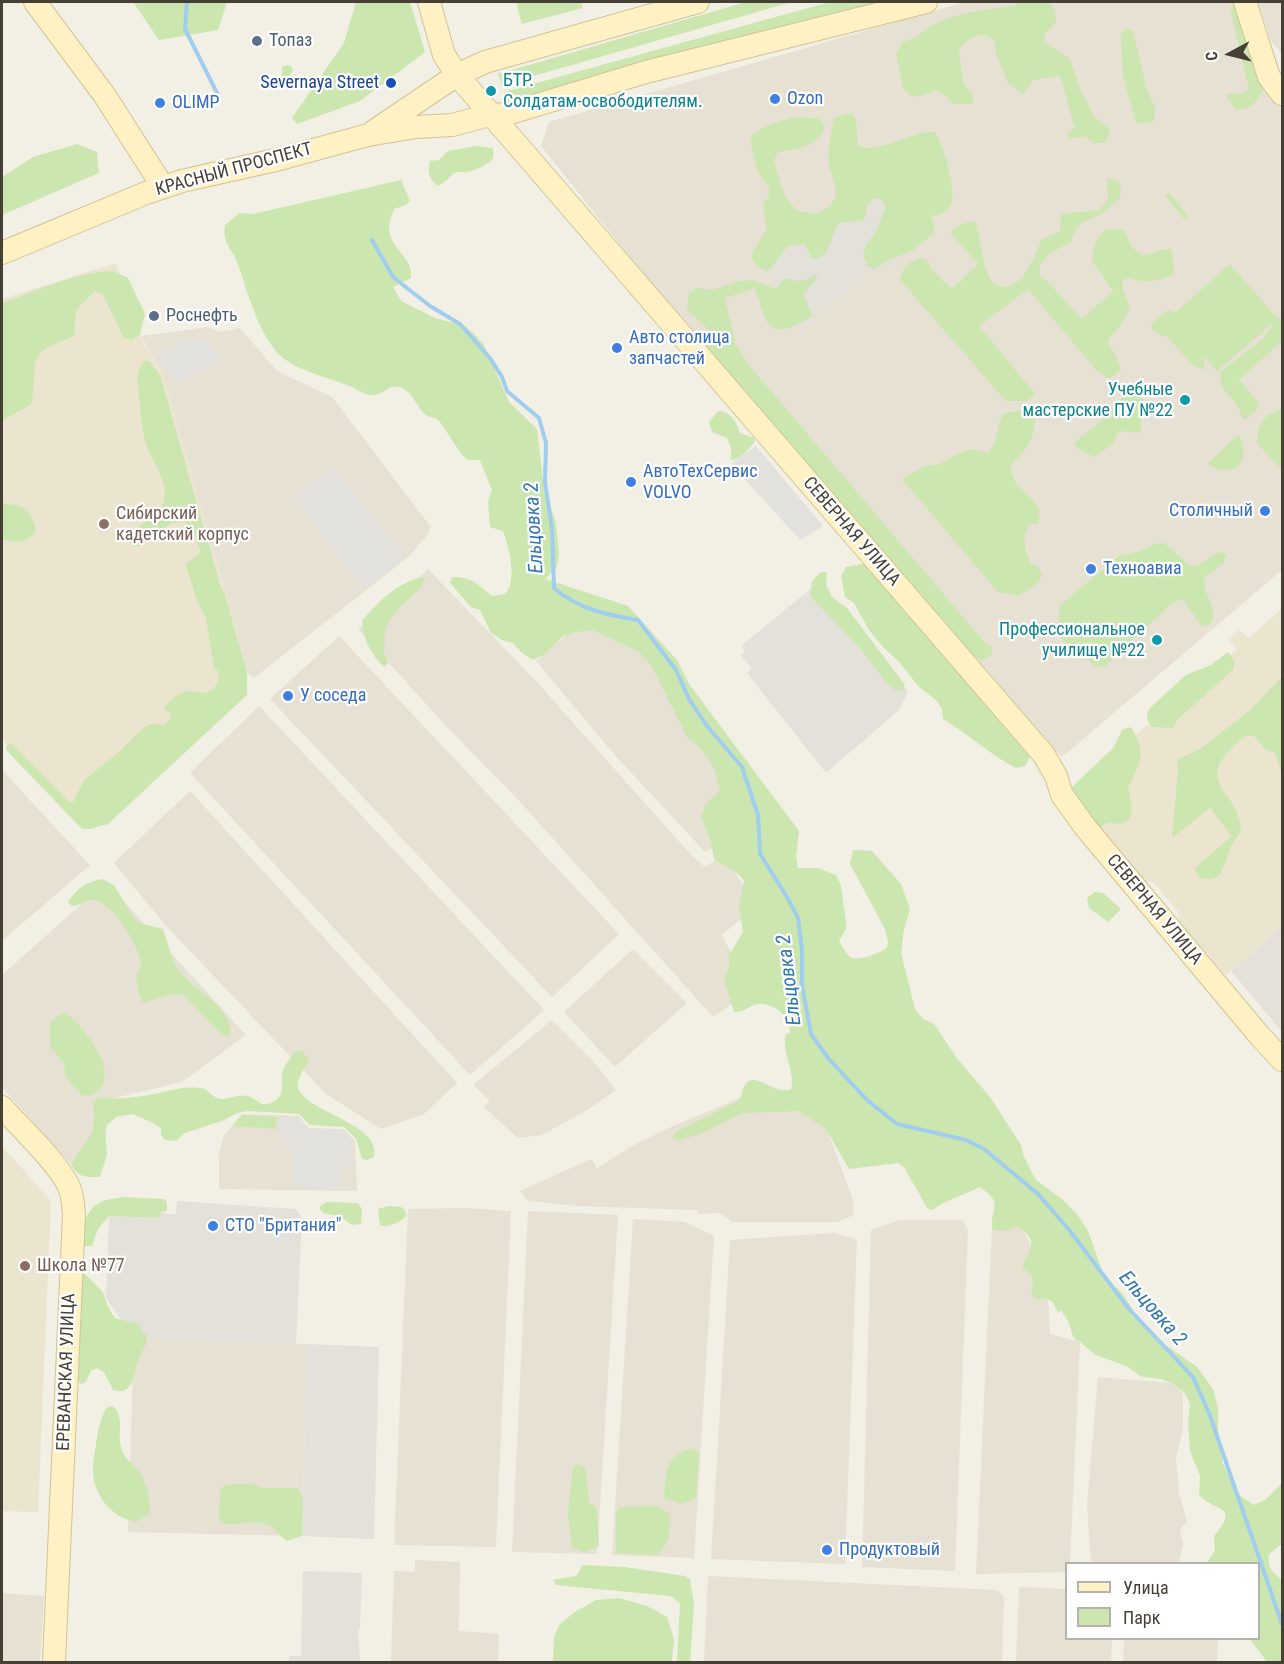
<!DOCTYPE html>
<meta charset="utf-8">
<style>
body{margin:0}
#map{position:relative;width:1284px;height:1664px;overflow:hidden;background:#f2efe5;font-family:"Roboto Condensed",sans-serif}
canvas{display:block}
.frame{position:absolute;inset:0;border:3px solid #453f35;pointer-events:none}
.legend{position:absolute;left:1065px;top:1562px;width:195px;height:78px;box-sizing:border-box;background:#fff;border:2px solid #b5b2ae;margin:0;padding:8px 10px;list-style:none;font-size:18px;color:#453f35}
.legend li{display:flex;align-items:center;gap:12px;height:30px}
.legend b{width:30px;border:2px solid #b5b2ae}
.north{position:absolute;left:1200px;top:24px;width:60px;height:60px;-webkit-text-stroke:4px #fff;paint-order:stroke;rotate:263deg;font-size:16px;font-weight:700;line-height:24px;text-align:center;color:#453f35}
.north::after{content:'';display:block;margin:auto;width:21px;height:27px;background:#453f35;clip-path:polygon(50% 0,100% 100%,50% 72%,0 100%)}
</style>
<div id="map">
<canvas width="1284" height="1664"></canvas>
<div class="frame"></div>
<ul class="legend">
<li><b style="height:8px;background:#fef1c4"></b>Улица</li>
<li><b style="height:16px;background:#cbe6ae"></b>Парк</li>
</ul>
<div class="north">С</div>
</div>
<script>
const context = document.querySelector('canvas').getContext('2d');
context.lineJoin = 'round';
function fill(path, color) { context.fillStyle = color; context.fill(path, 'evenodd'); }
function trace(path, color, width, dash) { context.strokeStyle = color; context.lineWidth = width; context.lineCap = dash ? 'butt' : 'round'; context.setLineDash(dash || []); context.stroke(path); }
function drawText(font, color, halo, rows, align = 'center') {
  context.font = font + ' "Roboto Condensed",sans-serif'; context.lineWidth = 4.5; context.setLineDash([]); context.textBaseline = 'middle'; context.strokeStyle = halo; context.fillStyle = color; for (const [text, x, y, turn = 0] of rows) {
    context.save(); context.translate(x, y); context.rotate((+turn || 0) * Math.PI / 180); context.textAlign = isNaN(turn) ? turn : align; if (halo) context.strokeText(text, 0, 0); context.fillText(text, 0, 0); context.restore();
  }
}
fill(new Path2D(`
 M965 2H1239L1282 102V570L1062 757 975 664 690 332 541 146 549 122Z
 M1258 2H1282V54L1271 41Z
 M208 327 219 332 240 328 277 371 332 397 431 527 426 537 407 558 254 678 248 673 163 375 141 336Z
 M428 569 535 680 693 857 705 867 724 854 756 906 722 935 750 991 713 1017 522 804 447 727 358 629Z
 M586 618 642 644 722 767 727 839 705 852 613 753 536 661Z
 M339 636 619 934 552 997 270 699Z
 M259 706 544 1010 470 1075 190 773Z
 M2 770 90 865 2 941Z
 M190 791 457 1083 424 1114 381 1129 326 1094 168 928 114 863Z
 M106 882 246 1035 182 1082 110 1099 103 1162 70 1163 2 1087V975Z
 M633 949 687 1003 615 1067 564 1012Z
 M552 1020 594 1062 616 1090 589 1109 542 1135 518 1138 484 1107 490 1101 473 1085Z
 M745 1096 789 1099 826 1127 852 1197 854 1215 837 1222H732L721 1213 698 1214V1210L577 1206 528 1201 520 1191 591 1159 597 1168 634 1145 673 1126Z
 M242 1114 299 1116 308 1128 343 1129 355 1141 357 1191 219 1189V1154L224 1135Z
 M466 1208 511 1211 496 1547 394 1545 408 1209Z
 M528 1211 618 1215 597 1554 512 1552Z
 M633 1219 685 1222 714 1236 694 1558 612 1555Z
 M900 1220H962L968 1229 955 1571 862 1567 871 1230Z
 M1021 1226 1047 1276 1050 1334 1080 1342 1070 1563 1066 1564V1572L976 1574 992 1228Z
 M834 1233 857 1239 845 1564 711 1559 730 1240Z
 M134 1338 307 1344 302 1536 128 1532Z
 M1098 1377 1171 1383 1183 1393V1430L1176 1457 1179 1493 1187 1522 1180 1529 1183 1544 1179 1563 1091 1564 1087 1505Z
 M415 1560 460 1562 459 1631 499 1634 498 1662H391L394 1571 415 1572Z
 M708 1576 997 1590 1004 1597 1002 1662H704Z
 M1019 1587 1066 1589V1638L1112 1639 1111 1662H1016Z
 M2 1593 44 1596 40 1662H2Z
 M1124 1639H1218L1217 1662H1123Z`), '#e6e1d3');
fill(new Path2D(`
 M881 178 902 188 877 264 802 328 796 326 781 304 770 266Z
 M819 582 908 692 899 710 826 773 747 673 752 669 741 655 745 651 741 646Z
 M1282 927V1032L1231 971Z
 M177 1201 295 1209 302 1217 296 1344 134 1338 106 1298 109 1216 158 1218 159 1213 176 1214Z
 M307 1344 379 1347 374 1539 302 1536Z
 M303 1571 362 1573 360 1627 358 1633 360 1662H289V1656H301Z`), '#e4e0da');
fill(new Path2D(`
 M116 263 143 342 163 375 248 673 84 826 2 738V299Z
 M1282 608V927L1226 975 1179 921 1178 911 1153 882H1143L1088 814 1085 778 1237 649 1229 640 1239 630 1249 638Z
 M2 1146 51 1201 38 1512 2 1511Z`), '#ebe4cf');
fill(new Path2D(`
 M133 2H227L218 30 159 40Z
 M356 2H410L425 52 360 101 297 124 292 118 344 43Z
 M516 2H581L583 8 522 24Z
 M746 2H792L502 85 498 74Z
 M830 2H882L510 104 504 92Z
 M1017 2H1049L1055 9 1056 22 1045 34 1044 42 1070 59 1079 87 1095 118 1109 127 1110 132 1105 143H1093L1086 136 1069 139 1068 133 1075 128 1060 76 1033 80 1023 94 1008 82 997 57 994 40C979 29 970 38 959 49L963 83 974 96 972 104H953L945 95 934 90 924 95 912 97 903 88 896 53 903 42C920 38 922 30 935 24 960 12 989 9 1015 6Z
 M1235 2 1264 86C1258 101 1252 111 1235 109L1225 94 1242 93 1249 88 1230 9Z
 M1126 29H1132L1134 35 1146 87 1155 108 1154 121 1142 124 1136 122 1123 77 1121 39 1122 33Z
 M287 65 291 66 293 70 282 88V67Z
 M851 113 856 120 858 146C884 154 911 130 934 132 943 142 957 191 951 205 948 213 938 214 931 217L934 224V233L912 251 888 260 875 269 867 266 863 253 866 245 876 232 885 208 882 199 874 198 868 204 864 220 839 223C829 236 833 259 812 259L805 244 788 246C781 254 776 265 767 271L759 268 752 259 753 251 767 229 763 204 769 196V188L759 174 756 166 750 140 754 133 769 125 794 117 820 119 825 126C818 148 799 148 778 152L774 160C781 185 786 220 819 212 826 210 833 204 835 197 838 186 831 175 829 165 827 150 832 132 834 118Z
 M77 144 97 152 99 173 2 215V177L33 157Z
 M476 146 493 148C493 150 494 156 493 158 490 164 474 171 467 172 462 173 462 171 457 172 450 174 447 183 437 186 429 178 427 172 430 161L439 160 448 151Z
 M1107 178 1118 181 1121 186 1120 198C1114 203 1108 210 1101 214 1083 224 1077 220 1071 242L1050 253 1039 266 1041 278 1046 280 1082 319 1113 291 1092 261C1095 239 1098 225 1124 230L1132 247 1141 255C1152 255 1161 248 1171 249L1174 268 1173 274C1159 282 1143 283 1128 278L1123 280 1122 286 1130 308 1122 324 1110 337 1108 343 1117 359 1121 370 1109 379 1097 371 1028 289 979 326 1035 394 1028 401H1006L900 280C903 266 911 259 924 258L929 262 930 268 952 289 978 264 951 234C956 226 967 221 976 222 980 237 981 257 987 272 990 279 995 287 1003 287 1026 286 1034 256 1042 239L1060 232 1061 214 1100 210 1108 199Z
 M401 180 410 201 406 205 394 209C392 215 389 222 389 227 388 248 414 257 411 278L393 287 401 301 435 318 465 326 475 335 484 345 509 402 537 429 544 487 556 523 559 554 557 567 545 579 628 606 677 660 689 684 799 831 796 856 798 868H818L836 875 841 886 846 923V929L839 941C842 946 846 953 850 957 858 962 880 953 887 948L888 941 885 929 850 864 853 850 872 851 901 884 910 909 904 929 901 953 915 1009 923 1019 934 1024 956 1057 990 1097 1021 1145 1024 1157 1036 1180 1063 1200 1077 1214 1088 1231 1104 1276 1123 1294 1141 1323 1154 1337 1197 1367 1213 1389 1218 1408V1432L1223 1464 1236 1493 1254 1505 1265 1500 1282 1483V1544L1269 1554C1267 1566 1272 1574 1282 1579V1662H1267L1250 1639 1258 1638V1564L1207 1563 1215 1550 1214 1536C1241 1505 1215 1512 1199 1495L1200 1476 1190 1451 1188 1424 1190 1404 1185 1393 1171 1383 1161 1379 1142 1377 1126 1366 1096 1355 1080 1342 1074 1339 1068 1321 1061 1310 1058 1313C1052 1299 1051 1298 1035 1299L1031 1294 1033 1288 1032 1275 1022 1268C1030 1249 1040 1239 1017 1227L1005 1231 993 1230C988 1209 1007 1204 979 1187 964 1196 947 1199 932 1210L927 1208 904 1167 898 1163 849 1169 826 1129 799 1111 742 1113 702 1133 678 1141 672 1138 676 1132 736 1102C743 1097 741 1092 745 1085 754 1072 770 1089 781 1090 784 1090 788 1090 791 1090 796 1072 781 1053 786 1034L790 1033C791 1017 774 1002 757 1004 748 1006 744 1013 734 1012L724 980 729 968V955L743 932 739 906 744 881C736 868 724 868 714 859L711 841 701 817 705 805 720 791C715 765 709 754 687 737L652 666 639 652 593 630 575 632 563 636 545 654 533 660 522 653 513 643 502 640 491 633 480 610 471 607 450 583 452 577C473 577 477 584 492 596L505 594C518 580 509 548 503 531L490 527 488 501 492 490 480 460H468L462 455 440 422 435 418C417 417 417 392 399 387 387 383 381 400 366 394 360 392 355 388 349 386 327 376 301 373 282 357 260 338 248 294 239 267 234 249 222 246 225 225L240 213 253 214Z
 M1169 193 1189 217 1185 220 1165 196Z
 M1230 264 1277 318H1282V341L1239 380 1258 402 1259 407 1245 420C1240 416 1241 413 1238 407 1231 394 1220 393 1220 372L1262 340 1275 321 1217 371 1204 356V370L1191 364 1169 338 1154 332 1151 324 1163 313 1171 310 1174 314Z
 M113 271 128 278 145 314 140 334 132 340 124 338 103 295 95 291 76 310 74 336C63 341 48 345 40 353 31 362 36 390 31 404L2 421V303C37 291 75 272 113 271Z
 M818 273 815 281 803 294 810 309 812 317C767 341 769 330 755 288L725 298 735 343 748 364 985 643 992 647V655L983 660 973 657 708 353 706 327 687 310 689 293 696 288 712 290 736 282 753 280 776 289 781 282 788 278C801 284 807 280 818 273Z
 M144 361H149L160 375 221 588 224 592 247 672V695L108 824 90 829H82L9 753 6 750 7 745 11 743 70 803 74 801 84 780 118 753 142 729 151 724 165 725 171 719V714L163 709 173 698 185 691 207 693C217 686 220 684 218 671L214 668 206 618 197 601 186 564 200 553V548L185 522 172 523 138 546 134 547 130 543C130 524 160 519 164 501 169 480 151 462 146 444 140 423 140 399 137 378L139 369Z
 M1132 394 1143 399C1144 410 1140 419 1141 430L1136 433 1124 431 1118 433 1113 444 1094 457 1077 448 1074 443 1102 420 1122 398Z
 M1282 409V470L1257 443C1258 424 1262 415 1282 409Z
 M1020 410H1028L1035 415C1035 425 1033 440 1026 448 1021 455 1014 459 1010 467 1014 494 1047 498 1038 524H1030C1021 537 1025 549 1030 563L1038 567 1042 575 1039 582 1018 596 998 592 902 479 925 466 940 464 955 455 971 449 988 453C999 442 996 427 1003 414Z
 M718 411C730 411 737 422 740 433L754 438 755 441C750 449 740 460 731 460V448L727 438 712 432 709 422Z
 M1238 435C1249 451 1244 473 1222 470 1217 469 1212 466 1207 464Z
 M2 502C7 505 10 504 16 505 30 507 33 520 36 531 24 545 18 543 2 539Z
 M1164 543 1189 565 1197 566 1219 552 1227 554 1224 562 1204 578C1202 597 1220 605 1210 624L1202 627 1183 599 1172 603 1105 666 1096 667 1080 653 1071 652 1065 647 1059 630V606L1119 556 1140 551 1155 544Z
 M867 563 1030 757 1025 766 1016 768C990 755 969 734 943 719L942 709 936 700 919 687 899 662 883 647 869 630 854 603 845 597 841 576 846 567Z
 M821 572H827L826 585 832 597 847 608 905 685 902 691 895 690 886 682 859 647 810 596 812 581Z
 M425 577C425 587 404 602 397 610 392 617 386 623 385 632 384 639 386 644 383 651L388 663 384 667C370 653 364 641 362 621 379 601 398 581 425 577Z
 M1228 652 1234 661V669L1178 719 1173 728 1152 727C1146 719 1145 715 1151 707L1186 675 1211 665Z
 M1282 677V775L1275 753 1266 750 1254 736H1245C1185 786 1240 786 1241 831 1238 836 1233 841 1231 847 1222 866 1225 885 1198 877L1195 868 1232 836 1210 808 1172 838 1178 770 1177 760 1200 749 1249 711Z
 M1131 727C1147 755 1141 761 1128 788 1133 807 1137 830 1108 822L1096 830 1071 788 1113 748 1122 730Z
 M102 879 114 885 135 920 140 923 163 929C168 943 171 960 180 972 196 992 226 1003 231 1031L228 1036 222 1035 183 995C169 992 157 1000 143 1003 140 995 135 984 137 975 139 970 142 968 141 962 138 945 113 902 94 900 86 899 80 906 72 906L68 902C77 888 86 882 102 879Z
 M1095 892 1103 893 1121 909 1108 922 1089 908 1087 898Z
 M65 1012C79 1023 92 1040 100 1056 110 1073 104 1100 81 1095L66 1077 64 1063 50 1047V1023L57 1016Z
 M296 1051H302L309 1060C305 1067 300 1075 298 1082 293 1111 382 1120 374 1157L367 1160 362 1159 356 1139 344 1127 310 1125 299 1114 248 1111 237 1113 222 1121 185 1133 176 1141 165 1140 161 1135V1129L157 1125 133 1114 116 1117 107 1125 105 1131 107 1155 100 1177C85 1177 79 1178 71 1164 87 1138 98 1136 93 1103L98 1098C115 1099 132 1098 149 1095 166 1092 182 1086 199 1088 207 1088 209 1094 215 1097 224 1103 237 1093 247 1096 259 1098 260 1111 276 1100 286 1093 280 1080 283 1070 286 1063 291 1056 296 1051Z
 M242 1115 277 1117 276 1129 233 1126Z
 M123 1197 164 1199 167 1202V1211L159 1213V1218L109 1216 98 1229 92 1246H84C80 1231 84 1212 99 1203 105 1199 116 1199 123 1197Z
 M327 1202 358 1203 362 1209 361 1224 352 1225 338 1216 323 1213 319 1208 321 1205Z
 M388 1206 401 1207 405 1210 406 1216C401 1222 386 1229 380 1225L378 1209Z
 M85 1274 103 1292 108 1307 115 1318 140 1325 141 1331 147 1336C147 1346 143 1348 139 1358 133 1371 135 1397 113 1390L104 1372 97 1368 91 1371 86 1382 81 1384 76 1379 79 1275Z
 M112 1406C126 1415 116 1436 122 1450 125 1459 133 1464 139 1472 148 1484 149 1499 150 1513L136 1522C111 1518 92 1493 93 1468 93 1460 95 1452 96 1444 98 1431 100 1420 106 1408Z
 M692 1448 699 1452 696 1497 683 1504 664 1498C666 1474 664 1456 692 1448Z
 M578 1464 585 1467 589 1502 597 1509 599 1546 585 1552 572 1548 568 1513 573 1468Z
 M251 1483 264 1488H297L303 1497 302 1536 287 1541C279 1536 276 1527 266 1524 251 1519 233 1528 219 1522L220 1490 225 1485Z
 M657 1506 670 1514 668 1540 658 1555 616 1553V1513L620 1507Z
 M583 1565 624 1567 685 1576 690 1579 694 1605 690 1662H677L680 1604 671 1596 556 1585 553 1580 576 1576Z
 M619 1598 647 1606 667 1617 674 1639 672 1662H553L554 1637 560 1624 575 1612 596 1600Z`), '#cbe6ae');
fill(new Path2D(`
 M186 338 207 340 221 360 177 383 156 354Z
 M756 446 823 526 800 540 731 464Z
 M334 469 405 558 365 589 294 497Z
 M280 1117H298L307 1130H340L352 1139V1161L341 1170V1189H301V1183H292V1149L280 1137Z`), '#e3e1dd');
trace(new Path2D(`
 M187 2 185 29 217 93
 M372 240 393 277 430 306 460 324 490 358 502 377 507 391 539 418 546 443 545 482 552 529 554 588C578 609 607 615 638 620L676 670 689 699 707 726 742 767 758 815 760 854 787 897 798 918 802 951V985L811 1034 828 1058 867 1100 897 1124 966 1140 984 1149 1038 1194 1070 1231 1129 1309 1193 1377 1209 1413 1282 1624`), '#a1cdef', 4);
const secondary = new Path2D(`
 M35 2 105 96 163 187
 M429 2 444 55 457 75 1044 755 1056 776 1062 795 1085 827 1259 1035 1282 1060
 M1245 2 1269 77 1282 94
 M374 131 457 75 485 62 698 2
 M2 253 146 193 182 181 280 159 368 135 416 127 452 125 490 115 507 114 646 72 926 2
 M2 1107C19 1126 60 1165 69 1187 73 1196 73 1205 74 1215L54 1662`);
trace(secondary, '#d2c395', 24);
trace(secondary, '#fef1c4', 22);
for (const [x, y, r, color] of [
 [257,41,6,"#5c6f8a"],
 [391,83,6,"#1a4fb4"],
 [491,91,6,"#0f9aa8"],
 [775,99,6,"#3f7fe0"],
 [160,103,6,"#3f7fe0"],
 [154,316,6,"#5c6f8a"],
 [617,348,6,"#3f7fe0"],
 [1185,400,6,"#0f9aa8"],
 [631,482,6,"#3f7fe0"],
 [1265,511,6,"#3f7fe0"],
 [104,524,6,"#8d6e63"],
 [1091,569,6,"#3f7fe0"],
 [1157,640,6,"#0f9aa8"],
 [288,696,6,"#3f7fe0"],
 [213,1226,6,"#3f7fe0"],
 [25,1266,6,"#8d6e63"],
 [827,1550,6,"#3f7fe0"]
]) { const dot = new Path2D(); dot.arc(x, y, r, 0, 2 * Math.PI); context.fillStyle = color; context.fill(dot); trace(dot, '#fff', 2); }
drawText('18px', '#4e5e75', '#fff', [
 ["Топаз",269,41],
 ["Роснефть",166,316]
], 'left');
drawText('18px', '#0d838f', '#fff', [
 ["БТР.",503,81,"left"],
 ["Солдатам-освободителям.",503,102,"left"],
 ["Учебные",1173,390],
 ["мастерские ПУ №22",1173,411],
 ["Профессиональное",1145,630],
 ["училище №22",1145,651]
], 'right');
drawText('18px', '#164399', '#fff', [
 ["Severnaya Street",379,83]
], 'right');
drawText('18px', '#366cbe', '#fff', [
 ["Ozon",787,99],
 ["OLIMP",172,103],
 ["Авто столица",629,338],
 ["запчастей",629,359],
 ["АвтоТехСервис",643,472],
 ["VOLVO",643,493],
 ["Столичный",1253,511,"right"],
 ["Техноавиа",1103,569],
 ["У соседа",300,696],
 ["СТО \"Британия\"",225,1226],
 ["Продуктовый",839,1550]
], 'left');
drawText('18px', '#453f35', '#fff', [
 ["КРАСНЫЙ ПРОСПЕКТ",234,170,-15],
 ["СЕВЕРНАЯ УЛИЦА",851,532,49],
 ["СЕВЕРНАЯ УЛИЦА",1154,910,50],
 ["ЕРЕВАНСКАЯ УЛИЦА",67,1372,-88]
]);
drawText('18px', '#785e54', '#fff', [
 ["Сибирский",116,514],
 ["кадетский корпус",116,535],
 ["Школа №77",37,1266]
], 'left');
drawText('italic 20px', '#3076ae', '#fff', [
 ["Ельцовка 2",535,528,-93],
 ["Ельцовка 2",790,980,-97],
 ["Ельцовка 2",1152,1309,49]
]);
</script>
